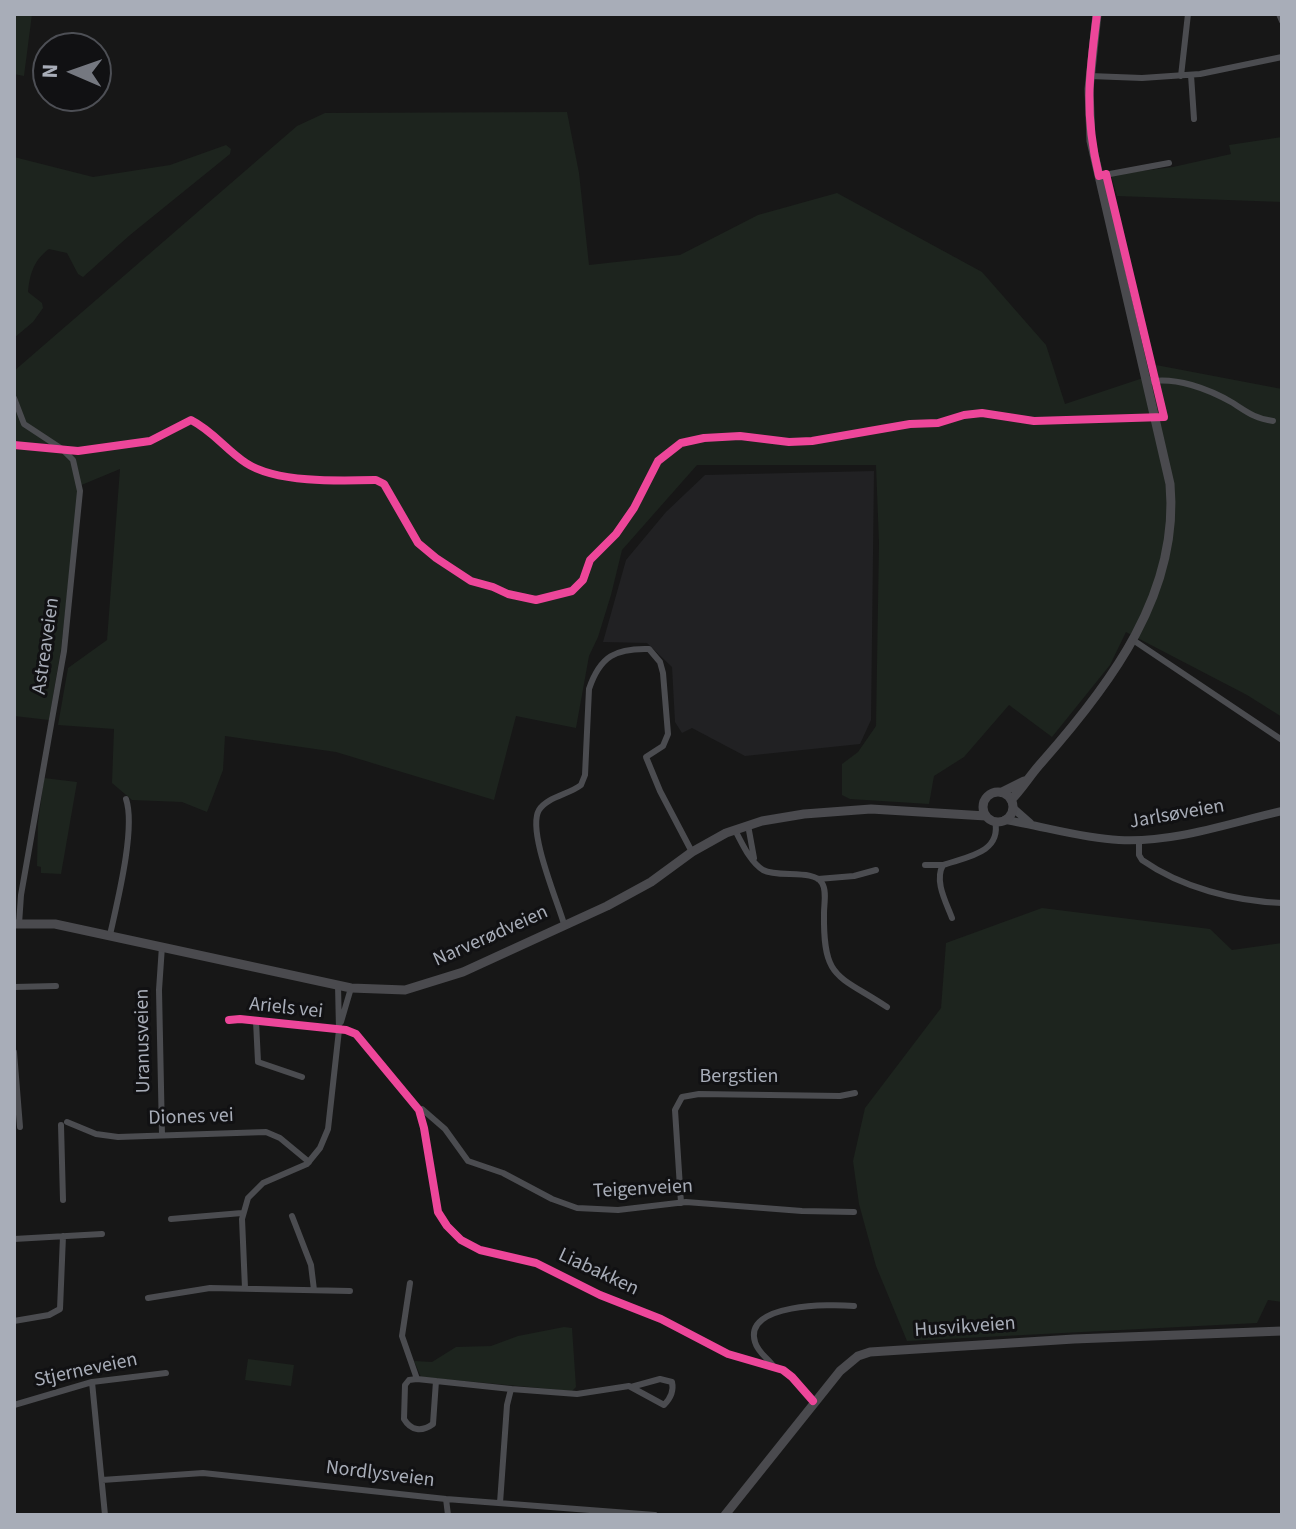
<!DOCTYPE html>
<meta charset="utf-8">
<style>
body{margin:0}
#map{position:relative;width:1296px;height:1529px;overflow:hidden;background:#171717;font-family:"Source Sans 3",sans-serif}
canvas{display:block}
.frame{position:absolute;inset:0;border:16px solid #a8adb8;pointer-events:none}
.north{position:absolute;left:32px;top:32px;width:80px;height:80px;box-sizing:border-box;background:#111113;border:2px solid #4d4f55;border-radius:50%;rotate:272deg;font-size:22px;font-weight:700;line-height:32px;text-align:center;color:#a8adb8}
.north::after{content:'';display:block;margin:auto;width:28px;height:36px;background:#757880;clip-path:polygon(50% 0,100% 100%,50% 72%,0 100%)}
</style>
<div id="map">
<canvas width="1296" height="1529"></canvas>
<div class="frame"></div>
<div class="north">N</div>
</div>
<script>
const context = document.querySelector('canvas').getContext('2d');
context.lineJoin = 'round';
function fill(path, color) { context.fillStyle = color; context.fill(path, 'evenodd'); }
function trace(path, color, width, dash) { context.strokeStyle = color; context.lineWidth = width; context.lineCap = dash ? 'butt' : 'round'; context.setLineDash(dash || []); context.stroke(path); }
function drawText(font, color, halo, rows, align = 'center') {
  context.font = font + ' "Source Sans 3",sans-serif'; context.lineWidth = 6; context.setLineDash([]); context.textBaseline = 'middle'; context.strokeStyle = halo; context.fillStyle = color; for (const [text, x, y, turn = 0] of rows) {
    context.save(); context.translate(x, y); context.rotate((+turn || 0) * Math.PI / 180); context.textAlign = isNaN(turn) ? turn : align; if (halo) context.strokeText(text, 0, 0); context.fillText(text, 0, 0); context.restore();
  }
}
fill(new Path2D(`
 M874 471 871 720 860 744 745 756 692 728 682 733 675 722 672 667 647 643 603 642 626 560 666 512 705 475Z`), '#212123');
fill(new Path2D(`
 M14 14H32L24 76 14 74Z
 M567 112 579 173 589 265 680 255 758 215 837 193 982 272 1046 345 1065 404 1155 374 1156 365 1282 389V717L1247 695 1126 632 1110 665 1052 737 1009 705 964 757 934 776 929 804 850 799 842 795V764L858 752 876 726 879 543 876 465H697L622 550 611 595 598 637 589 656 576 728 516 716 494 800 336 752 225 736 223 770 207 812 182 802 132 800 112 783 114 729 58 725 68 668 107 640 120 469 79 486 61 649 49 720 14 716V371L297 126 325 113Z
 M1282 137V202L1117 196 1111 175 1173 167 1231 154 1229 145Z
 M226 145 231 149 230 154 130 235 83 277 78 274 67 253 49 249C34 260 30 273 28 292L42 303 43 308 33 322 14 338V157L93 177 170 165Z
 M44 778 77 782 61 874 41 873V867L37 866 38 823Z
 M1042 908 1210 929 1232 950 1282 943V1302L1268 1300 1257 1323 907 1341 876 1266 859 1204 853 1161 865 1108 941 1008 946 943Z
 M564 1327 572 1328 576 1387 572 1391 421 1377 414 1361 432 1362 456 1347 491 1346 518 1336Z
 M248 1359 294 1365 291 1386 245 1380Z`), '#1d241e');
trace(new Path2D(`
 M1279 14 1282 21
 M1191 75 1194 119
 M1090 76 1142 78 1200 74 1282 57
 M1181 76 1188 14
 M1099 176 1169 163
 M1147 382C1175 376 1209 389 1233 403 1247 412 1256 419 1273 421
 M14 398 24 424 62 449 73 460 80 491 64 651 21 895 19 924
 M1133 640 1282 740
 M748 825 754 858
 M735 830C742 843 750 862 763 870 778 878 814 869 822 883 827 891 824 904 824 913 823 980 837 974 887 1007
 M1139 840V855L1142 860C1182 888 1235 901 1282 903
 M925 865H943
 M818 879 854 876 876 870
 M952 918C946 902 934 881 943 865 966 857 1002 853 995 821
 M564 924C557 900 527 830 539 810 547 797 570 794 581 785L585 775 589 689C600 656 616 648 649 649L660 662 663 673 668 734 663 746 646 757 660 791 692 852
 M110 935C117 903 136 828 126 799
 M162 946 159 990 162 1135
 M14 987 56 986
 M229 1020 240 1019 346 1030 356 1034 419 1110 424 1128 438 1212 447 1226 461 1240 480 1250 536 1263 600 1295 661 1319 728 1354 783 1370 792 1377 813 1401
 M256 1021 258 1062 302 1077
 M341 1022 351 988
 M14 1052 20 1127
 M419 1110 422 1109 445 1129 468 1161 503 1173 552 1199 577 1208 618 1210 686 1202 802 1211 854 1212
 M67 1122 96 1134 118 1137 266 1132 280 1138 309 1162
 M61 1125 63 1200
 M681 1203 675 1110 682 1097 699 1094 840 1096 855 1093
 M292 1216 311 1265 314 1290
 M171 1219 242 1213
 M14 1239 102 1234
 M410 1283 402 1336 417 1379
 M245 1288 242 1219 248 1198 263 1183 307 1164 320 1148 328 1129 339 1030 338 985
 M148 1298 210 1288 350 1291
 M14 1321 49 1315 60 1309 63 1236
 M774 1367C768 1358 758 1353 755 1342 743 1303 831 1304 854 1306
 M436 1381 433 1424C422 1432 411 1431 404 1419L405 1385 409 1380 417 1379 511 1389
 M92 1382 105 1515
 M14 1405 92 1382 166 1373
 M102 1480 203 1473 446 1499 655 1515
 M446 1499 448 1515
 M500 1503 507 1405 511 1389 577 1394 629 1386 664 1405C671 1398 674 1391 672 1382L660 1379 631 1387`), '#4b4c50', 6);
trace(new Path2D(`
 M1013 808 1030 823
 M1005 820C1043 826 1080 838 1119 840 1174 843 1229 823 1282 811`), '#4b4c50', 8);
trace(new Path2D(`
 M1002 792 1024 781
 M983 807a15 15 0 1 1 30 0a15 15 0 1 1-30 0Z
 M1011 800C1023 788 1030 775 1042 762 1110 685 1180 593 1170 484L1091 141 1089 89 1097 14
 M14 924H55L351 988 405 990 463 972 607 906 651 882 692 852 726 833 762 821 804 814 871 809 986 816
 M725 1515 840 1371 858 1356 870 1352 1074 1339 1282 1331`), '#4a4a4e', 9);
trace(new Path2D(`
 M14 445 78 451 150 441 191 420C213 431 226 450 246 463 276 483 339 481 376 480L384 484 418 543 436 558 471 581 493 587 508 594 536 600 572 591 583 580 590 560 616 534 634 508 658 461 681 443 704 438 740 436 789 442 812 441 910 424 938 423 964 415 982 413 1034 421 1164 417 1106 174 1099 176C1084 114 1089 76 1097 14
 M229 1020 240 1019 346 1030 356 1034 419 1110 424 1128 438 1212 447 1226 461 1240 480 1250 536 1263 600 1295 661 1319 728 1354 783 1370 792 1377 813 1401`), '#ed469a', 8);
drawText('20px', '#a8adb8', '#111113', [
 ["Astreaveien",47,646,-82],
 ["Jarlsøveien",1177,815,-10],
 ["Narverødveien",491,937,-24],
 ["Ariels vei",286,1009,6],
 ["Uranusveien",144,1041,-91],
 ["Bergstien",739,1078],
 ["Diones vei",191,1118,-2],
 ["Teigenveien",643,1190,-3],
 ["Liabakken",598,1273,25],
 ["Husvikveien",965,1328,-4],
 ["Stjerneveien",86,1371,-12],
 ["Nordlysveien",380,1475,7]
]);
</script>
